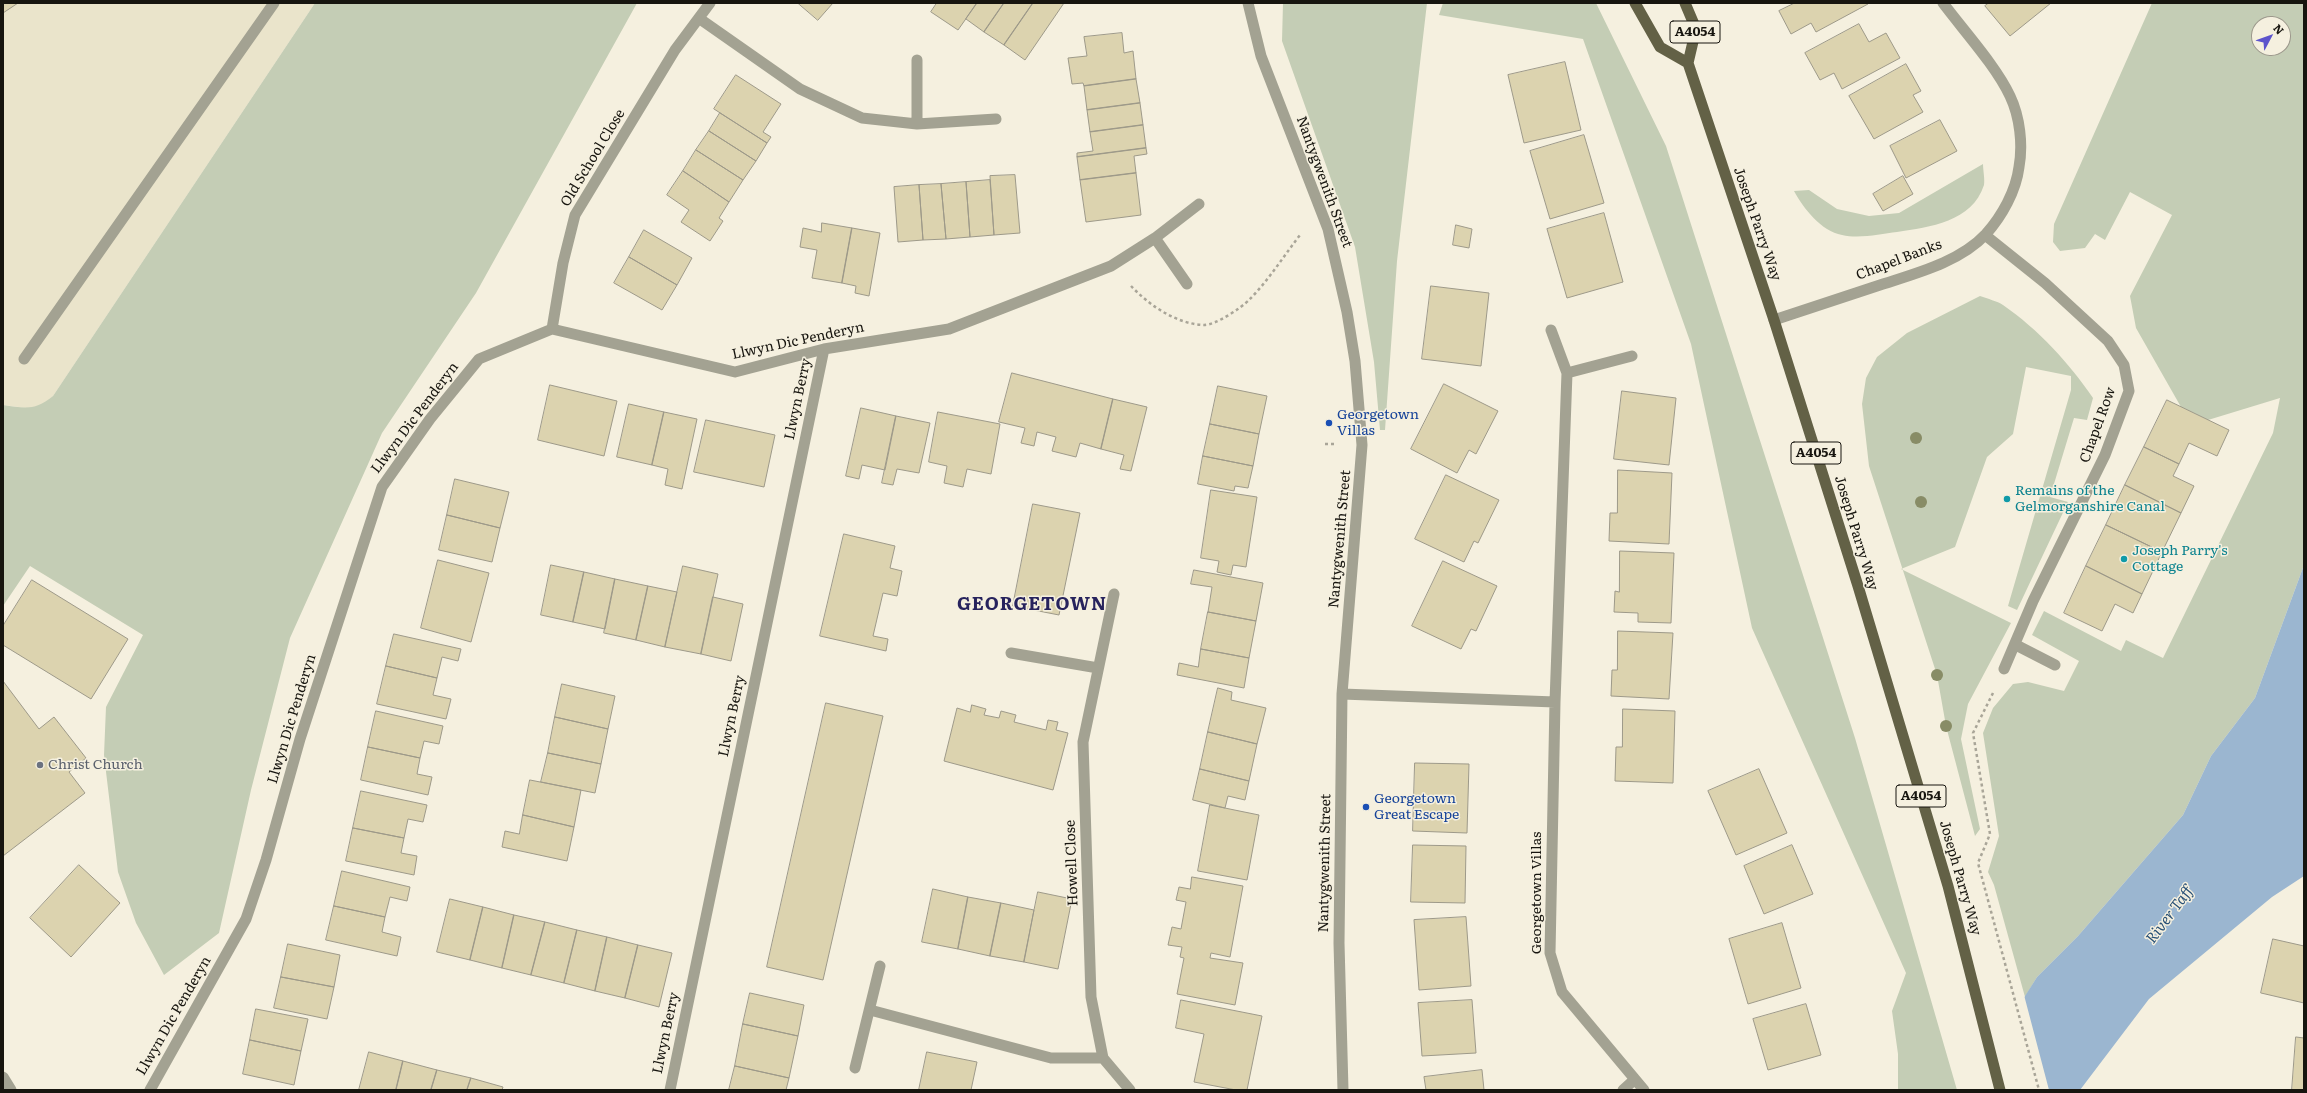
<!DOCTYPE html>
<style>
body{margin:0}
#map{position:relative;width:2307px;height:1093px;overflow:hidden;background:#f5f0df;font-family:Literata,serif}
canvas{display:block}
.frame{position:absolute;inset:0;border:4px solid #17150f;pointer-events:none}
.north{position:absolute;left:2251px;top:16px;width:40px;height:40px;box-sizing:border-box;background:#f5f0df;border:1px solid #9c988c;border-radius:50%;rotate:49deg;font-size:11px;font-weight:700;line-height:16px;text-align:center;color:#17150f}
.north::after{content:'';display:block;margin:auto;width:14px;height:18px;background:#5d54cc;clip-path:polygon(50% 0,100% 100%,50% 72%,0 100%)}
</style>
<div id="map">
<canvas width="2307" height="1093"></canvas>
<div class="frame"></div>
<div class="north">N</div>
</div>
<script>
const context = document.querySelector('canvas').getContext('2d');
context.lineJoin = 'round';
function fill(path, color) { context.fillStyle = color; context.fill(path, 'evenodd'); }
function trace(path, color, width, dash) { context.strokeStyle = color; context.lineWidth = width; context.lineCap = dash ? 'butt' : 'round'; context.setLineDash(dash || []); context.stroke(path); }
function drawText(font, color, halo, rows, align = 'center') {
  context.font = font + ' Literata,serif'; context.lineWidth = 3; context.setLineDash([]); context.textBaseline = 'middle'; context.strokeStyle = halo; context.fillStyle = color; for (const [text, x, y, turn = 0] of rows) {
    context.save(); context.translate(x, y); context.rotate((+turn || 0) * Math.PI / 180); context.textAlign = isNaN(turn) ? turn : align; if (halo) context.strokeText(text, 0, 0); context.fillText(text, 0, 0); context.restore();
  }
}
fill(new Path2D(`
 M3 3H315L53 396 42 406 26 408 3 405Z`), '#eae4cb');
fill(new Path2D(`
 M315 3H637L476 293 382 433 290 638 251 790 219 933 164 975 136 923 118 872 104 755 106 707 143 635 30 566 3 606V405C25 408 35 411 53 396Z
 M1283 3H1427L1397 261 1385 430H1380L1374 362 1355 247 1282 41Z
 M1443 3H1596L1666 146 1855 738 1957 1090H1898V1054L1892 1011 1906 973 1752 628 1691 344 1583 39 1439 15Z
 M2152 3H2304V565L2255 698 2211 756 2183 815 2078 936 2037 977 2025 997 1994 885 1988 872 1999 836 1983 733 1993 708 2013 684 2028 682 2064 691 2079 661 2032 635 2044 611 2121 651 2126 640 2163 658 2273 433 2280 398 2208 420 2181 407 2136 328 2130 296 2172 215 2130 192 2105 240 2095 234 2085 248 2060 251 2053 242 2054 224ZM2259 24H2283V48H2259Z
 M1983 164C1983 170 1985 179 1984 185 1972 222 1930 227 1897 232 1881 234 1859 239 1842 235 1821 231 1804 209 1794 191L1809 190 1837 209 1869 216 1899 213Z
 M1980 296C1988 299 1997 301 2003 305 2038 329 2070 364 2093 398L2087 420 2074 418 2050 497 2068 502 2017 610 2008 606 2071 390V376L2026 367 2013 434 1987 457 1955 547 1901 569 2011 623 1968 704 1961 739 1980 829 1975 836 1946 726 1937 675 1869 466 1862 404 1866 378 1877 357 1907 333Z`), '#c4cdb5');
fill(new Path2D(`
 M2304 565V876L2272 897 2149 999 2080 1090H1966L2037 977 2078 936 2183 815 2211 756 2255 698Z`), '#9bb6d0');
fill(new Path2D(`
 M2024 995 2049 1090H1964L1965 1089Z`), '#f5f0df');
const building = new Path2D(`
 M3 3H18L3 13Z
 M798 3H833L818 20Z
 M937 3H977L958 30 931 12Z
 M977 3H1004L984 32 966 19Z
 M1004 3H1033L1004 45 984 32Z
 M1033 3H1064L1025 60 1004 45Z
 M1795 3H1868V4L1816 32 1811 23 1791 34 1779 11Z
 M1989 3H2051L2010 36 1985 6Z
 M1859 24 1869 42 1886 33 1900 58 1842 89 1834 73 1820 80 1805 53Z
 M1122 33 1124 53 1133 51 1136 79 1084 86 1083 83 1072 84 1068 58 1087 56 1084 37Z
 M1565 62 1581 130 1524 143 1508 75Z
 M1906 64 1921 91 1913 95 1923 112 1874 139 1849 96Z
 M736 75 781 104 763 132 771 137 767 143 714 109Z
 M1136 79 1140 103 1087 110 1084 86Z
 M1140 103 1143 125 1090 132 1087 110Z
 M720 113 767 143 756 161 709 131Z
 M1940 120 1957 151 1906 178 1890 146Z
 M1143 125 1146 148 1077 157V153L1093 151 1090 132Z
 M709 131 756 161 743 180 696 150Z
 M1584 135 1604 203 1550 219 1530 151Z
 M1146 148 1147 154 1134 156 1136 173 1080 180 1077 157Z
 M696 150 743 180 729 202 683 171Z
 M683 171 729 202 719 218 723 221 710 241 681 222 689 210 667 195Z
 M1136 173 1141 215 1086 222 1080 180Z
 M1015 175 1020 233 994 235 990 176Z
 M1903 176 1913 194 1883 211 1873 194Z
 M990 180 994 235 970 237 966 182Z
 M966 182 970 237 946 239 941 184Z
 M941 184 946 239 923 240 919 185Z
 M919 185 923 240 898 242 894 187Z
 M1604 213 1623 282 1567 298 1547 229Z
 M822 223 852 228 842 283 812 278 817 250 800 247 803 228 821 232Z
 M1456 225 1472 229 1469 248 1453 245Z
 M852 228 880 233 869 296 855 293 856 286 842 283Z
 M644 230 692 258 677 285 629 257Z
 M629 257 677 285 662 310 614 283Z
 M1431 286 1489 293 1481 366 1422 359Z
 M1012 373 1113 399 1101 449 1080 443 1076 457 1052 451 1056 437 1037 432 1034 446 1021 443 1025 428 999 422Z
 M1444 384 1498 411 1476 454 1469 450 1457 473 1411 449Z
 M550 385 617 401 604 456 538 440Z
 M1218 386 1267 396 1259 434 1210 424Z
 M1622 391 1676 398 1669 465 1614 459Z
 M1113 399 1147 407 1131 471 1120 469 1124 455 1101 449Z
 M2167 400 2229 430 2217 456 2189 443 2179 464 2144 447Z
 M629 404 664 412 652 465 617 457Z
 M861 408 896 416 885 470 862 465 859 479 846 476Z
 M664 412 697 419 682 489 665 485 668 469 652 465Z
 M938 412 1000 424 991 474 967 469 963 487 944 483 947 466 929 462Z
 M896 416 930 423 919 473 897 469 893 485 882 483Z
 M706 420 775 435 764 487 694 472Z
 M1210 424 1259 434 1253 466 1203 456Z
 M2144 447 2179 464 2173 476 2194 486 2181 513 2125 485Z
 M1203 456 1253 466 1248 488 1235 486 1234 491 1198 484Z
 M1618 470 1672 473 1669 544 1609 541 1610 513H1617Z
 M1446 475 1499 500 1478 543 1474 541 1464 562 1415 539Z
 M455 479 509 492 500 528 447 515Z
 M2125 485 2181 513 2162 552 2106 525Z
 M1211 490 1257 497 1246 567 1233 565 1231 575 1217 572 1219 561 1201 558Z
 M1033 504 1080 513 1059 615 1013 606Z
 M447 515 500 528 492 562 439 550Z
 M2106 525 2162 552 2142 594 2086 566Z
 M844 534 895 546 890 568 902 571 897 596 883 593 873 636 888 639 886 651 820 636Z
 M1620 551 1674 553 1671 623 1638 622V613L1614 612 1615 591 1619 592Z
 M438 560 489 573 471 642 421 628Z
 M1443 561 1497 586 1476 631 1471 629 1461 649 1412 626Z
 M551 565 584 572 573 622 541 615Z
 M683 566 718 574 701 654 665 647Z
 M2086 566 2142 594 2133 613 2115 604 2102 631 2064 613Z
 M1194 570 1263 583 1256 621 1208 612 1212 587 1191 584Z
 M584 572 615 579 605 629 573 622Z
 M615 579 648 586 636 640 604 633Z
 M32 580 128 639 91 699 3 645V626Z
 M648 586 677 592 665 647 636 640Z
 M713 597 743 604 731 661 701 654Z
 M1208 612 1256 621 1249 658 1201 649Z
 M1618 631 1673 633 1669 699 1611 696 1612 670H1617Z
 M394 634 461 649 458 661 442 657 437 678 386 666Z
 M1201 649 1249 658 1244 688 1177 675 1179 663 1198 667Z
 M386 666 437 678 433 695 451 699 446 719 377 704Z
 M3 681 39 729 54 717 86 758 69 772 85 793 3 856Z
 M562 684 615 696 608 729 555 717Z
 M1218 688 1232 692 1231 700 1266 708 1257 744 1208 732Z
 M826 703 883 716 823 980 767 967Z
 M972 705 986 709 984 715 999 718 1001 711 1016 715 1014 722 1046 730 1048 720 1058 722 1056 730 1068 733 1053 790 944 761 957 708 970 712Z
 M1623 709 1675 711 1673 783 1615 781 1616 747H1622Z
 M376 711 443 726 439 744 424 741 420 758 368 747Z
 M555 717 608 729 601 764 548 753Z
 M1208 732 1257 744 1249 781 1200 769Z
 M368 747 420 758 417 774 432 777 428 795 361 780Z
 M548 753 601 764 595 793 541 782Z
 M1415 763 1469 764 1467 833 1413 831Z
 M1200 769 1249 781 1245 800 1228 796 1225 808 1193 800Z
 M1759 769 1787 833 1736 855 1708 791Z
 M530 780 581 790 574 827 523 815Z
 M361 791 427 805 423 822 408 819 404 838 353 828Z
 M1210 805 1259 815 1247 880 1198 871Z
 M523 815 574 827 567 861 502 847 505 831 519 834Z
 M353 828 404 838 401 853 417 856 414 875 346 861Z
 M1413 845 1466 846 1465 903 1411 902Z
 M1792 845 1813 894 1764 914 1744 866Z
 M79 865 120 903 71 957 30 918Z
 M342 871 410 887 407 901 390 897 385 917 334 906Z
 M1192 877 1243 886 1230 957 1211 953 1210 958 1243 963 1235 1005 1177 994 1184 958 1180 957 1182 947 1168 945 1172 927 1181 929 1186 902 1176 900 1179 887 1190 889Z
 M933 889 968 897 958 949 922 942Z
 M1038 892 1072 899 1058 969 1024 962Z
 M968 897 1001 903 990 956 958 949Z
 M450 899 483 907 470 960 437 952Z
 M1001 903 1034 910 1024 962 990 956Z
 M334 906 385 917 382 932 401 937 397 956 326 940Z
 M483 907 514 915 502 968 470 960Z
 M514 915 545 922 531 975 502 968Z
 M1466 917 1471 986 1419 990 1414 920Z
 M545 922 577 930 564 983 531 975Z
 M1782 923 1801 988 1748 1004 1729 939Z
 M577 930 607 937 595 991 564 983Z
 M607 937 638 945 625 998 595 991Z
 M2273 939 2304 946V1003L2261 993Z
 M288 944 340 955 334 987 281 977Z
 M638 945 672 953 659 1007 625 998Z
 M281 977 334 987 327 1019 274 1008Z
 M750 993 804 1005 798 1036 743 1024Z
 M1181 1000 1262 1016 1247 1090H1236L1194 1082 1204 1034 1176 1028Z
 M1472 1000 1476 1053 1422 1056 1418 1003Z
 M1806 1004 1821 1055 1768 1070 1753 1019Z
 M256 1009 308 1019 301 1051 250 1040Z
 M743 1024 798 1036 789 1078 735 1066Z
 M2296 1037 2304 1038V1090H2292Z
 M250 1040 301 1051 294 1085 243 1074Z
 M369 1052 403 1061 396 1090H359Z
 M927 1052 977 1062 971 1090H919Z
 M403 1061 437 1070 431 1090H396Z
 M735 1066 789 1078 786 1090H729Z
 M437 1070 471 1078 467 1090H431Z
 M1482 1070 1484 1090H1426L1424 1077Z
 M471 1078 503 1087 502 1090H467Z`);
fill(building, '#dcd3af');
trace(building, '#9d9989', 1);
trace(new Path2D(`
 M1131 286C1149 305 1176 324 1204 325 1216 325 1241 308 1249 300 1268 281 1283 257 1300 235
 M1325 444H1334
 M1993 693 1973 733 1990 834 1978 863 2039 1090`), '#a9a598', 2.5, [3, 3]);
trace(new Path2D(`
 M24 359 274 3`), '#a3a292', 11);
trace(new Path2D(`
 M1248 3 1261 56 1328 229 1347 312 1355 361 1362 445 1342 694 1339 943 1343 1090
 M700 19 800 89 862 118 917 124 996 119
 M917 60V124
 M1985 235 2045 283 2108 341 2124 365 2129 391 2105 455 2033 601 2004 669
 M1155 238 1187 284
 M1774 320C1808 309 1843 297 1877 286 1913 274 1959 263 1986 234 2002 216 2016 191 2019 167 2023 145 2020 117 2010 96 1996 66 1964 31 1943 3
 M552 329 563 263 575 215 675 50 710 3
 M1551 330 1567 373 1555 702 1550 953 1562 992 1644 1090
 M1567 373 1632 356
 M1114 594 1083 742 1091 997 1103 1058 1130 1090
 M2016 645 2055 665
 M1011 653 1098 668
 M1342 694 1555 702
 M870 1010 1051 1058H1103
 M855 1068 880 966
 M3 1077 11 1090
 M150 1090 246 919 266 860 300 739 382 487 430 419 479 359 552 329 735 372 824 349 949 329 1111 266 1155 238 1199 204
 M670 1090 824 349
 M1623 1090 1634 1080`), '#a3a292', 11);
trace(new Path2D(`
 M1635 3 1660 47 1688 63
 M1685 3 1696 29 1688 63 1774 320 1858 586 1948 886 2000 1090`), '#636146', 11);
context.fillStyle = '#888c66';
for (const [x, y] of [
 [1916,438],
 [1921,502],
 [1937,675],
 [1946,726]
]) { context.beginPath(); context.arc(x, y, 6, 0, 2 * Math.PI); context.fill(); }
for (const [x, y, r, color] of [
 [1329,423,4,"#1a4fb4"],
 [2007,499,4,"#0f9aa8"],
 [2124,559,4,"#0f9aa8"],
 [40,765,4,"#6b7280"],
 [1366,807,4,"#1a4fb4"]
]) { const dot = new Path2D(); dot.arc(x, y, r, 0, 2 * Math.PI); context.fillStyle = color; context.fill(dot); trace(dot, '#f5f0df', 1.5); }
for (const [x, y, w] of [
 [1695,32,50],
 [1816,453,50],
 [1921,796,50]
]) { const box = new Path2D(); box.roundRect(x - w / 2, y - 11, w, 22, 3); context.fillStyle = '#f5f0df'; context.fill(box); trace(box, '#17150f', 1); }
drawText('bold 13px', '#17150f', null, [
 ["A4054",1695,32],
 ["A4054",1816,453],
 ["A4054",1921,796]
]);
drawText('14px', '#17150f', '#f5f0df', [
 ["Old School Close",593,158,-59],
 ["Nantygwenith Street",1324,182,70],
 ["Joseph Parry Way",1757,224,71],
 ["Chapel Banks",1899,260,-21],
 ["Llwyn Dic Penderyn",798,341,-12],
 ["Llwyn Berry",798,399,-78],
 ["Llwyn Dic Penderyn",415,418,-53],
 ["Chapel Row",2098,425,-70],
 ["Joseph Parry Way",1856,533,73],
 ["Nantygwenith Street",1340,539,-85],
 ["Llwyn Berry",732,716,-78],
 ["Llwyn Dic Penderyn",292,719,-73],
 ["Howell Close",1072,863,-92],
 ["Nantygwenith Street",1325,863,-89],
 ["Joseph Parry Way",1960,878,74],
 ["Georgetown Villas",1537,893,-90],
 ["Llwyn Dic Penderyn",174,1016,-60],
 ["Llwyn Berry",666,1033,-78]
]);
drawText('14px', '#164399', '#f5f0df', [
 ["Georgetown",1337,415],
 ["Villas",1337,431],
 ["Georgetown",1374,799],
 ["Great Escape",1374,815]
], 'left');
drawText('14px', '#0d838f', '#f5f0df', [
 ["Remains of the",2015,491],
 ["Gelmorganshire Canal",2015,507],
 ["Joseph Parry's",2132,551],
 ["Cottage",2132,567]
], 'left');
drawText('14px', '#5b616d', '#f5f0df', [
 ["Christ Church",48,765]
], 'left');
drawText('italic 15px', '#295177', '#f5f0df', [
 ["River Taff",2170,915,-53]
]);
context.letterSpacing = '1px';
drawText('bold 18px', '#27235d', '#f5f0df', [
 ["GEORGETOWN",1032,605]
]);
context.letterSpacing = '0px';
</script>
